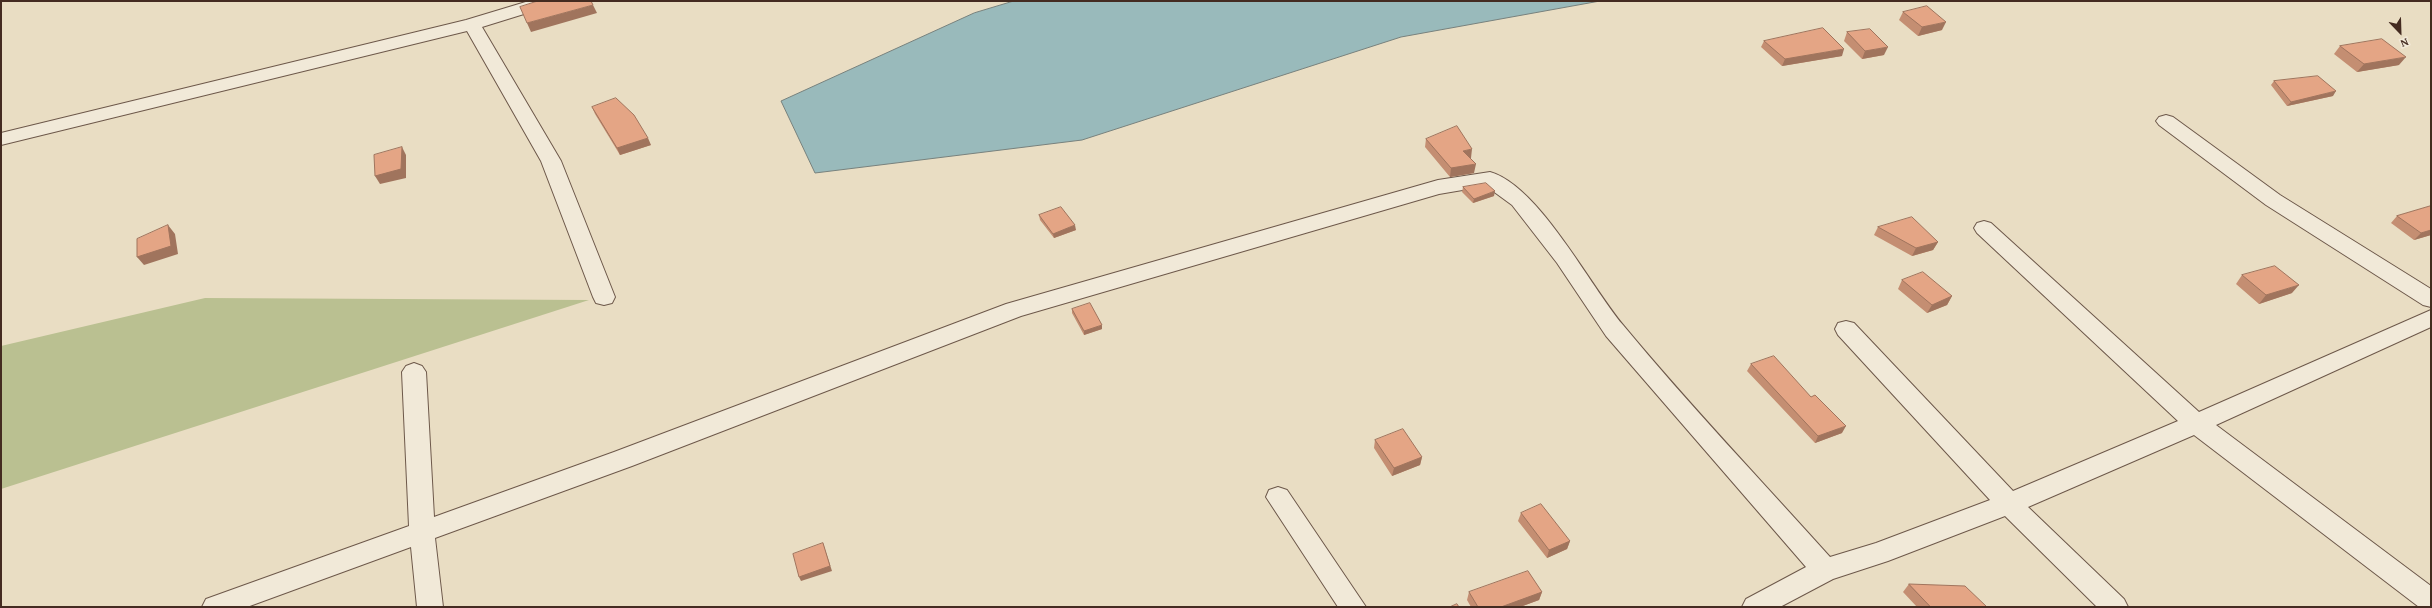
<!DOCTYPE html>
<style>
body{margin:0}
#map{position:relative;width:2432px;height:608px;overflow:hidden;background:#e9ddc3;font-family:"Gentium Book Plus",serif}
canvas{display:block}
.frame{position:absolute;inset:0;border:2px solid #442b21;pointer-events:none}
.north{position:absolute;left:2380px;top:12px;width:40px;height:40px;-webkit-text-stroke:3px #f1e9d8;paint-order:stroke;rotate:157deg;font-size:11px;font-weight:700;line-height:16px;text-align:center;color:#442b21}
.north::after{content:'';display:block;margin:auto;width:14px;height:18px;background:#442b21;clip-path:polygon(50% 0,100% 100%,50% 72%,0 100%)}
</style>
<div id="map">
<canvas width="2432" height="608"></canvas>
<div class="frame"></div>
<div class="north">N</div>
</div>
<script>
const context = document.querySelector('canvas').getContext('2d');
context.lineJoin = 'round';
function fill(path, color) { context.fillStyle = color; context.fill(path, 'evenodd'); }
function trace(path, color, width, dash) { context.strokeStyle = color; context.lineWidth = width; context.lineCap = dash ? 'butt' : 'round'; context.setLineDash(dash || []); context.stroke(path); }
fill(new Path2D(`
 M205 298 589 300 1 489V346Z`), '#bac091');
const water = new Path2D(`
 M1014 1H1600L1401 37 1082 140 815 173 781 101 974 13Z`);
fill(water, '#99babb');
trace(water, '#77817d', 1);
const street = new Path2D(`
 M529 1H556L553 5 482 27 561 161 615 297 612 303 604 305 596 303 593 297 541 161 467 31 1 145V133L466 20Z
 M2166 115 2173 117 2280 195 2431 289V307L2423 305 2266 205 2159 125 2156 121 2159 117Z
 M1490 172C1539 186 1590 286 1623 325 1689 405 1761 480 1830 557L1876 543 1990 500 1838 335 1835 329 1838 323 1846 321 1854 323 2013 491 2178 421 1977 233 1974 228 1977 223 1984 221 1991 223 2199 412 2431 310V327L2216 425 2431 586V607H2419L2194 435 2028 507 2124 599 2128 607H2097L2005 516 1888 561 1833 579 1780 607H1742L1746 599 1806 567 1606 336 1557 263 1512 205 1486 186 1439 194 1021 316 632 466 435 538 443 607H417L411 547 247 607H202L206 599 409 526 402 372 406 366 414 363 422 366 426 372 434 517 614 452 1006 304 1438 180Z
 M1278 487 1287 490 1366 607H1338L1266 497 1269 490Z`);
trace(street, '#6d584a', 2);
fill(street, '#f1e9d8');
fill(new Path2D(`
 M1903 12 1942 30 1918 36 1899 20Z
 M1847 32 1884 55 1862 59 1844 41Z
 M1764 41 1842 56 1782 66 1761 47Z
 M2340 46 2399 65 2357 72 2334 54Z
 M2274 81 2333 96 2287 106 2271 85Z
 M592 107 651 145 620 155 595 114Z
 M1426 139 1471 158H1470L1474 173 1450 177 1425 147Z
 M1463 187 1494 196 1473 203 1462 192Z
 M2431 206V235L2414 240 2391 223 2397 216Z
 M1039 215 1076 230 1054 238 1040 220Z
 M1878 227 1938 242 1933 250 1912 256 1874 235Z
 M2242 275 2292 293 2259 304 2236 284Z
 M1902 280 1952 296 1947 305 1927 313 1898 289Z
 M1072 309 1102 329 1084 335 1072 313Z
 M1751 364 1811 397 1842 433 1815 443 1747 371Z
 M1375 440 1422 457 1420 465 1392 476 1374 448Z
 M1521 513 1570 541 1567 549 1547 558 1518 521Z
 M1909 584 1987 607H1917L1903 592Z
 M1469 592H1542L1539 600 1520 607H1471L1467 600Z`), '#c48e72');
fill(new Path2D(`
 M593 5 597 13 531 32 527 23Z
 M1946 22 1942 30 1918 36 1922 27Z
 M1888 47 1884 55 1862 59 1865 51Z
 M1844 49 1842 56 1782 66 1785 59Z
 M2406 57 2399 65 2357 72 2364 64Z
 M2336 91 2333 96 2287 106 2291 102Z
 M648 138 651 145 620 155 617 148Z
 M402 147 406 155V178L380 184 375 176Z
 M1472 149 1471 158 1462 159 1463 151Z
 M1476 164 1474 173 1450 177 1451 168Z
 M1495 191 1494 196 1473 203 1474 199Z
 M168 225 175 234 178 254 144 265 137 257Z
 M1075 225 1076 230 1054 238 1053 234Z
 M2431 230V235L2414 240 2421 233Z
 M1938 242 1933 250 1912 256 1916 248Z
 M2299 285 2292 293 2259 304 2266 295Z
 M1952 296 1947 305 1927 313 1932 305Z
 M1102 325V329L1084 335V331Z
 M1846 426 1842 433 1815 443 1818 436Z
 M1422 457 1420 465 1392 476 1394 468Z
 M1570 541 1567 549 1547 558 1549 550Z
 M823 543 832 571 801 581 799 577Z
 M1542 592 1539 600 1520 607H1501Z`), '#a0745d');
const building = new Path2D(`
 M538 1H591L593 5 527 23 520 7Z
 M1927 6 1946 22 1922 27 1903 12Z
 M1823 28 1844 49 1785 59 1764 41Z
 M1870 29 1888 47 1865 51 1847 32Z
 M2382 39 2406 57 2364 64 2340 46Z
 M2318 76 2336 91 2291 102 2274 81Z
 M616 98 634 115 648 138 617 148 592 107Z
 M1457 126 1472 149 1463 151 1476 164 1451 168 1426 139Z
 M402 147 401 169 375 176 374 155Z
 M1486 183 1495 191 1474 199 1463 187Z
 M2431 206V230L2421 233 2397 216Z
 M1061 207 1075 225 1053 234 1039 215Z
 M1912 217 1938 242 1916 248 1878 227Z
 M168 225 171 246 137 257V239Z
 M2275 266 2299 285 2266 295 2242 275Z
 M1923 272 1952 296 1932 305 1902 280Z
 M1090 303 1102 325 1084 331 1072 309Z
 M1774 356 1811 397 1815 395 1846 426 1818 436 1751 364Z
 M1403 429 1422 457 1394 468 1375 440Z
 M1541 504 1570 541 1549 550 1521 513Z
 M823 543 830 566 799 577 793 554Z
 M1528 571 1542 592 1501 607H1478L1469 592Z
 M1909 584 1965 586 1987 607H1931Z
 M1457 604 1459 607H1450Z`);
fill(building, '#e4a585');
trace(building, '#a0745d', 1);
</script>
